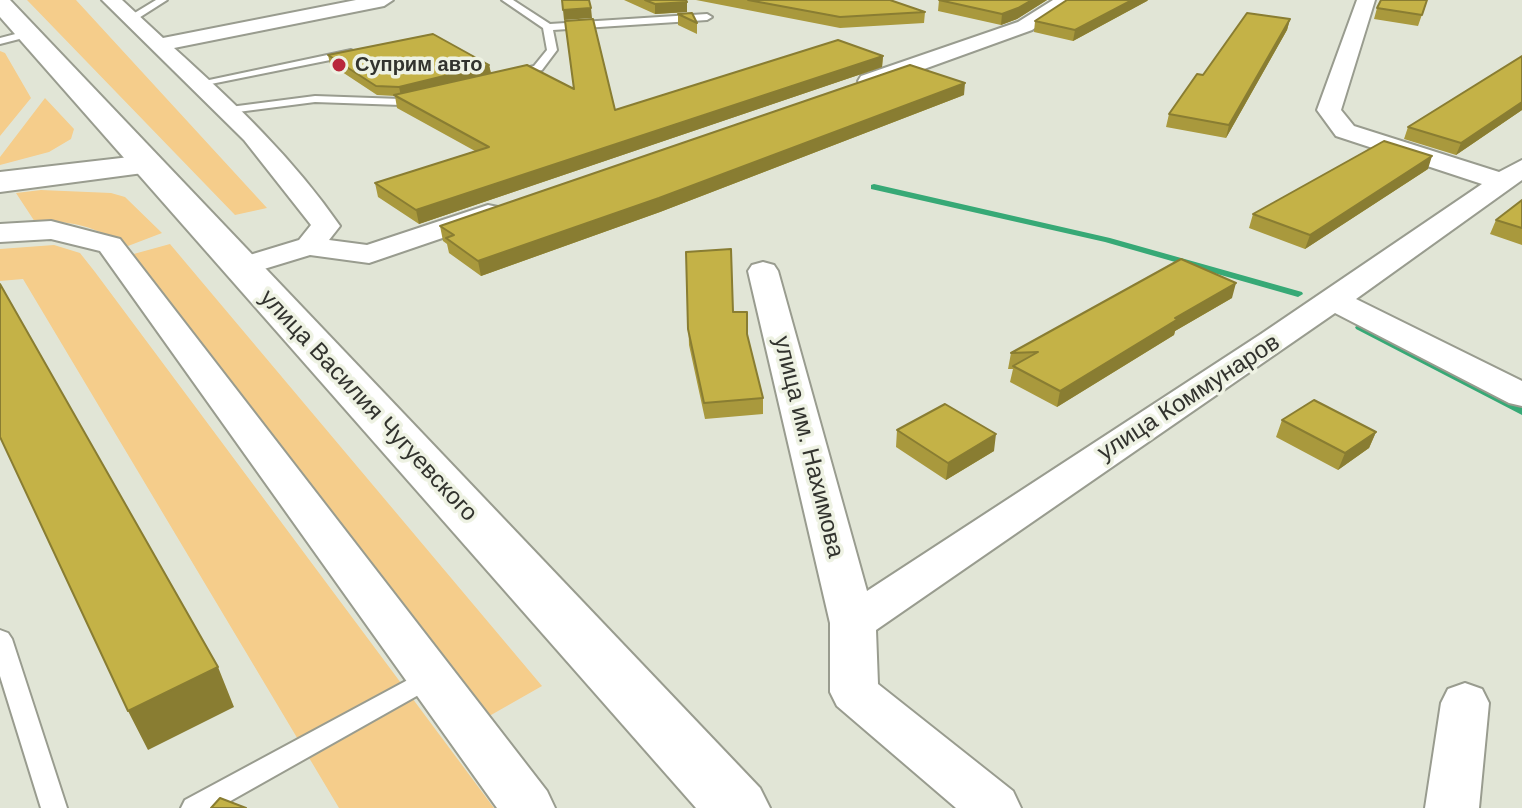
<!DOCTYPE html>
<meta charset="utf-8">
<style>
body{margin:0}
canvas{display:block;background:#e1e5d6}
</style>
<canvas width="1522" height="808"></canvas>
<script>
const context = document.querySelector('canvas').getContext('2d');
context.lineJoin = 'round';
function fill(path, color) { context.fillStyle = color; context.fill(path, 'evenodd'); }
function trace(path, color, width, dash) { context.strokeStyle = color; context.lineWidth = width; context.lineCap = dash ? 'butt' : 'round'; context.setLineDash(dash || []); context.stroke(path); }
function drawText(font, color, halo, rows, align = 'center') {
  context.font = font + ' Helvetica,sans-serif'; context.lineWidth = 7; context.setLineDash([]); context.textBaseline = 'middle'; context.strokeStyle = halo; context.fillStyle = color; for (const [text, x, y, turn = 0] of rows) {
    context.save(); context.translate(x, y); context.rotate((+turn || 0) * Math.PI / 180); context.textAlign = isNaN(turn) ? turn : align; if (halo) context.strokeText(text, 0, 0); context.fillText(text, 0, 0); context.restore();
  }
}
fill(new Path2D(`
 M27 0H76L267 208 235 215Z
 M0 51 5 53 31 98 0 136Z
 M45 98 74 129 71 139 49 152 0 165V157Z
 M41 190 111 193 125 197 162 233 128 246C94 227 75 220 35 222L16 193Z
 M170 244 542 686 484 719 130 255Z
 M54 245 80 253 95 272 494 808H339L23 279 0 281V249Z`), '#f5cd8b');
fill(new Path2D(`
 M874 184 1110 238 1302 292 1303 294 1298 297 1105 242 871 189V185Z
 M1360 324 1522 406V415L1356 329 1355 327Z`), '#37a976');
const lane = new Path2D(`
 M156 0H167L134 21H128V17Z
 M502 0H513L550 24 707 14 712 17 707 20 553 30 557 50 542 70 513 77 509 76V72L534 66 547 50 543 28Z
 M27 31 31 32V36L0 44V38Z
 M351 50 356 53 355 55 201 86 195 83Z
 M418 95 422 96V100L401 105 315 102 230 113 224 110 230 107 315 96 401 99Z
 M0 630 8 633 12 639 67 808H41L0 676Z
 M430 668 438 670 442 677 438 684 218 808H181L185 800Z`);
const street = new Path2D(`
 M102 0H122L163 38 356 0H393L384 6 174 48C235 103 293 158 340 226L329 240 367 245 488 205 498 207 502 213 498 219 369 263 310 255 241 276 230 273 226 267 230 261 299 240 311 225 244 140Z
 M1053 0H1075L1032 30 877 86H861L858 81 861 76 1018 22Z
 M1357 0H1375L1341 110 1354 126 1499 172 1522 160V180L1356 299 1522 381V406L1509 403 1335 313 876 630 878 684 1013 791 1021 808H956L837 706 830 692V623L748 271 752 265 763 262 774 265 778 271 867 591 1261 334 1482 184 1336 136 1317 110Z
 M51 221 120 239 547 791 555 808H497L100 251 51 239 0 242V224Z
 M1465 683 1482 689 1489 703 1479 808H1425L1441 703 1448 689Z`);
const secondary = new Path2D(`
 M147 155 158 157 163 164 158 171 0 192V172Z`);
const primary = new Path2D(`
 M0 0H10L760 788 770 808H696L0 17Z`);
trace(lane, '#999c8f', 4);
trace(street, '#999c8f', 4);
trace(secondary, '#999c8f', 4);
trace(primary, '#999c8f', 4);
fill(lane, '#fff');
fill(street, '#fff');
fill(secondary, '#fff');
fill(primary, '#fff');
fill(new Path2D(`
 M624 0H686L687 12 655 14Z
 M696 0H890L925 12 924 23 840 28Z
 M939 0H1047L1017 19 1001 25 938 11Z
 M1067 0H1148L1147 1 1073 41 1034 32 1035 21Z
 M1427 0 1418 26 1374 19 1377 8Z
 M678 14 697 23V34L678 25Z
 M1290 19 1287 30 1226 138 1166 127 1169 114 1203 75Z
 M328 55 489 65 491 73 615 110 883 56 882 67 419 224 378 197 375 183 475 151 397 108 395 96 377 95 330 64Z
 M1522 56V110L1456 155 1404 139 1408 127Z
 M964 95 660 212 481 276 449 253 447 244 443 241 440 226Z
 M1428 169 1305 249 1249 228 1253 214Z
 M1522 200V245L1490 234 1496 220Z
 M686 252 733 312 747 334 763 398V414L705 419 689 345Z
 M1232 298 1175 331 1174 335 1057 407 1010 382 1013 369H1008L1011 353Z
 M1282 420 1376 432 1369 448 1338 470 1276 437Z
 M897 430 994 451 946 480 896 447Z`), '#a9993d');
fill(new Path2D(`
 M1032 0H1047L1017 19 1001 25 1002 14Z
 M1132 0H1148L1147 1 1073 41 1075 30Z
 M687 2V12L655 14V4Z
 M591 8 592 18 564 20 563 10Z
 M1290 19 1287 30 1226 138 1229 125Z
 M883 56 882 67 419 224 416 210Z
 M489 65 491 74 401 96 399 87Z
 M965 83 964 95 660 212 481 276 478 261Z
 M1522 102V110L1456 155 1461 143Z
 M1432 156 1428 169 1305 249 1310 235Z
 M1236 283 1232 298 1175 331 1174 335 1057 407 1060 391 1175 318Z
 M1376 432 1369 448 1338 470 1345 453Z
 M996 434 994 451 946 480 948 463Z
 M218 667 234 707 148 750 128 711Z`), '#897d32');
const building = new Path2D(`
 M562 0H589L591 8 563 10Z
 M645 0H686L687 2 655 4Z
 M748 0H890L925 12 840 17Z
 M939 0H1032L1018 8 1002 14Z
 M1067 0H1132L1075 30 1035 21Z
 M1381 0H1427L1422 15 1377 8Z
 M692 13 697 23 678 14Z
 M1247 13 1290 19 1229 125 1169 114 1197 74 1203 75Z
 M593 19 615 110 838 40 883 56 416 210 375 183 489 147 394 95 527 65 574 89 565 21Z
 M433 34 489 65 399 87 376 86 328 55Z
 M1522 56V102L1461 143 1408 127Z
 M910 65 965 83 659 198 478 261 446 238 454 235 440 226Z
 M1384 141 1432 156 1310 235 1253 214Z
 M1522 200V228L1496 220Z
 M731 249 733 312H747V334L763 398 704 403 688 329 686 252Z
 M1181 259 1236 283 1175 318 1178 319 1060 391 1013 366 1038 352 1011 353Z
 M0 284 218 667 128 711 0 437Z
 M1314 400 1376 432 1345 453 1282 420Z
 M945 404 996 434 948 463 897 430Z
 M220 798 246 808H211Z`);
fill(building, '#c4b247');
trace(building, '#897d32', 2);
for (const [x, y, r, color] of [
 [339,65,8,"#b9283c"]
]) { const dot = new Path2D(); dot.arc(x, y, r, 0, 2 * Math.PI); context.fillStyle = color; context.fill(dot); trace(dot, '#eef2e3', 3); }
drawText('bold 20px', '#32332e', '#eef2e3', [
 ["Суприм авто",355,65]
], 'left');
drawText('24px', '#32332e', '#eef2e3', [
 ["улица Коммунаров",1189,398,-33],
 ["улица Василия Чугуевского",368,406,47],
 ["улица им. Нахимова",808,447,76]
]);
</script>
